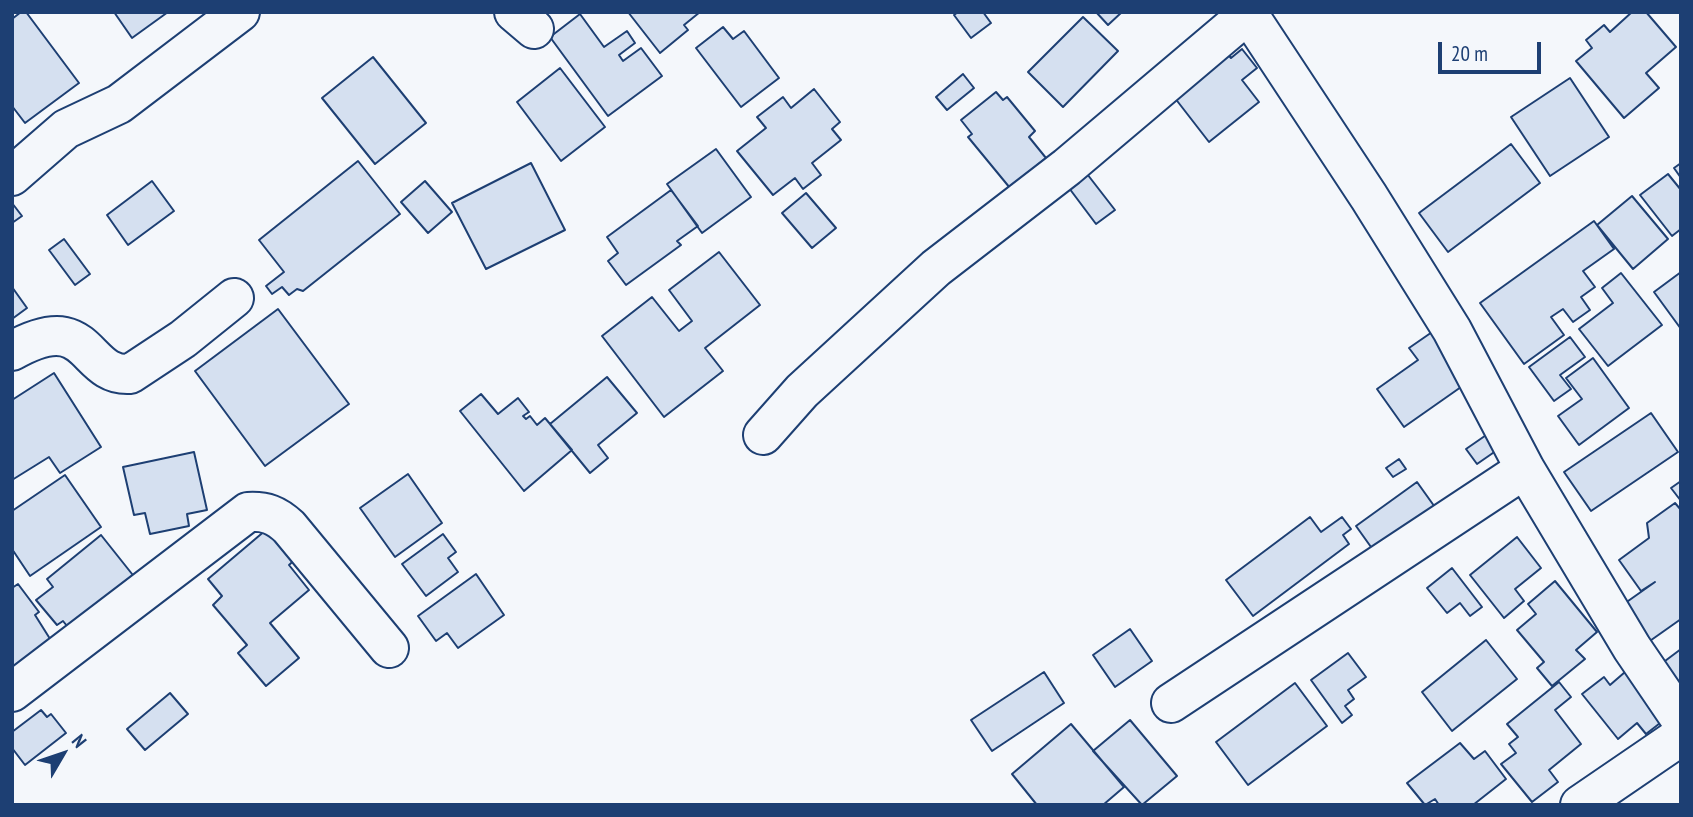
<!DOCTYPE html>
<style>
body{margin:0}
#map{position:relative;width:1693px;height:817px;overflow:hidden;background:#f4f7fb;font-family:"PT Sans Narrow",sans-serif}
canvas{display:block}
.frame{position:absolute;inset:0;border:14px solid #1d3f73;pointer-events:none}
.north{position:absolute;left:28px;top:719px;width:70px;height:70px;-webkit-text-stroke:5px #f4f7fb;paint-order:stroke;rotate:51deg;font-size:19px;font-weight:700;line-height:28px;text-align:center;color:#1d3f73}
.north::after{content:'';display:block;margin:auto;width:24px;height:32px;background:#1d3f73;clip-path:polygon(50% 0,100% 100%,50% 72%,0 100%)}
.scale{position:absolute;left:1438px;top:42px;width:103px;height:32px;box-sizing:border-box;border:4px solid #1d3f73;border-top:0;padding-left:9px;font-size:21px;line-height:24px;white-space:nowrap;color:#1d3f73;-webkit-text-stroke:5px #f4f7fb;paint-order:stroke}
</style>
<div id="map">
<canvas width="1693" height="817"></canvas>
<div class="frame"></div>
<div class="north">N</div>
<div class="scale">20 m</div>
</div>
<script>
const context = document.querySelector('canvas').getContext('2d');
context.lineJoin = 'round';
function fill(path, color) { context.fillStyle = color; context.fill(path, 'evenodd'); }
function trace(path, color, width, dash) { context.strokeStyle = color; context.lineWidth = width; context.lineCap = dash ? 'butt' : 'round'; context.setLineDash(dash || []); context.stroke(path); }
const building = new Path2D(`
 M21 12H26L79 83 25 123 12 106V19Z
 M114 12H168L132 38Z
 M628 12H700L684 25 688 30 660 53Z
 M958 12H983L991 23 971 38 954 15Z
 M1096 12H1122L1108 25Z
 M1632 12H1646L1676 47 1646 73 1659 88 1624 118 1576 61 1592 48 1586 40 1604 25 1610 32Z
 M580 14 604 47 627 31 635 43 619 55 623 61 641 48 662 76 608 116 550 37Z
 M1083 17 1118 51 1063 107 1028 72Z
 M723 27 733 39 744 31 779 78 741 107 696 48Z
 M1242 49 1257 68 1242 80 1259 102 1209 142 1171 93 1225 51 1231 58Z
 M373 57 426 123 375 164 322 98Z
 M560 68 605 127 561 161 517 102Z
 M963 74 974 88 947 110 936 97Z
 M1570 78 1609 137 1550 176 1511 117Z
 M814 89 840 122 832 129 841 140 812 163 821 175 803 189 795 178 773 195 737 151 766 128 757 117 783 97 791 108Z
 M996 92 1003 100 1007 97 1035 131 1029 137 1046 158 1010 188 968 137 972 134 961 120Z
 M1511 144 1540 183 1448 252 1419 213Z
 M716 149 751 197 702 233 667 184Z
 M358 161 400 214 303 291 297 289 289 295 282 287 272 294 266 286 284 272 259 240Z
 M531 163 565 230 486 269 452 203Z
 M1681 163V178L1674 168Z
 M1084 170 1115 210 1096 224 1066 184Z
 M1668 174 1681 190V229L1672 236 1640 195Z
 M152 181 174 211 128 245 107 215Z
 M425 181 452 212 428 233 401 202Z
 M671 190 698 226 677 241 681 245 626 285 608 261 618 253 607 237Z
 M806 193 836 228 812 248 782 213Z
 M1632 196 1668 239 1633 269 1597 225Z
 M12 203 22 216 12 223Z
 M1594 221 1614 249 1583 271 1595 287 1581 297 1590 310 1573 322 1563 309 1551 317 1564 335 1524 364 1480 303Z
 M64 239 90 274 75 285 49 250Z
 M719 252 760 305 705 348 723 371 664 417 602 336 652 297 679 331 692 321 669 290Z
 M1681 272V329L1654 292Z
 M1621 273 1662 325 1608 366 1579 329 1613 303 1602 288Z
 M12 287 27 308 12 319Z
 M278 309 349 404 265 466 195 371Z
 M1435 330 1471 380 1404 427 1377 389 1418 360 1409 348Z
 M1570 337 1585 357 1560 375 1571 389 1554 401 1529 367Z
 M1593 358 1629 408 1579 445 1558 416 1582 399 1566 378Z
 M54 373 101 447 60 473 49 457 12 480V400Z
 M607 377 637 413 598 445 608 458 590 473 550 424Z
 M481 394 498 414 518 398 529 412 523 416 526 419 530 416 537 425 545 418 572 450 524 491 460 411Z
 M1651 413 1678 452 1591 511 1564 472Z
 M1492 431 1503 446 1477 464 1466 449Z
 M194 452 207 510 187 514 189 526 150 534 145 513 134 515 123 467Z
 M1399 459 1406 469 1393 477 1386 468Z
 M408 474 442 523 395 557 360 508Z
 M65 475 101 527 30 576 12 549V511Z
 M1681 481V501L1671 488Z
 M1417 482 1437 510 1376 554 1356 526Z
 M1675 503 1681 510V619L1647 643 1621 606 1655 582 1641 591 1619 560 1649 538 1647 523Z
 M1310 517 1321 532 1342 517 1351 529 1343 535 1349 544 1253 616 1226 580Z
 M273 524 300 555 289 565 309 590 270 623 299 658 266 686 238 653 247 645 213 605 222 596 208 579Z
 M443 534 456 552 448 558 458 572 426 596 402 564Z
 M101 535 140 584 75 636 63 621 57 625 36 600 53 587 47 579Z
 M1517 537 1541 568 1515 589 1524 601 1504 618 1470 575Z
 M1452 568 1482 607 1470 616 1460 603 1447 613 1427 588Z
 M476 574 504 615 458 648 447 633 436 641 418 616Z
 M1555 581 1597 632 1576 650 1585 659 1552 686 1537 668 1544 662 1517 630 1536 614 1528 604Z
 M18 584 39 612 35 615 52 642 12 669V588Z
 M1130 629 1152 661 1115 687 1093 655Z
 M1486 640 1517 679 1452 731 1422 692Z
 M1681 649V690L1661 664Z
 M1348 653 1366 677 1348 690 1354 699 1345 706 1352 715 1342 723 1311 680Z
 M1044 672 1064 703 992 751 971 720Z
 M1625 672 1664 720 1646 734 1637 723 1618 739 1582 694 1604 677 1610 685Z
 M1559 682 1571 697 1555 710 1581 744 1549 770 1558 782 1532 802 1501 764 1516 753 1509 744 1518 737 1507 724Z
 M1295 683 1327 726 1248 785 1216 742Z
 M170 693 188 714 145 750 127 729Z
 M41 710 47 717 51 714 66 733 25 765 12 748V732Z
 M1130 720 1177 776 1142 805 1093 751Z
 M1071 724 1124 787 1103 805H1037L1012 774Z
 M1460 743 1474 759 1485 751 1506 779 1473 805H1439L1435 799 1425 805 1407 783Z`);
fill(building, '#d5e0f0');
trace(building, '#1d3f73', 2);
const minor = new Path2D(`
 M514 12 534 29
 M1247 12 1369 197 1452 330 1525 469 1632 648 1681 720
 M12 176 66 129 119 104 240 12
 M12 351C92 306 82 377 130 374L183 339 234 298
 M763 435 802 391 936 268 1067 167 1248 14
 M12 692 248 512C266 511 276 515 289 527L389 648
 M1171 703 1525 469
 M1580 805 1681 736`);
trace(minor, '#1d3f73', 42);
trace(minor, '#f4f7fb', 38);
</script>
